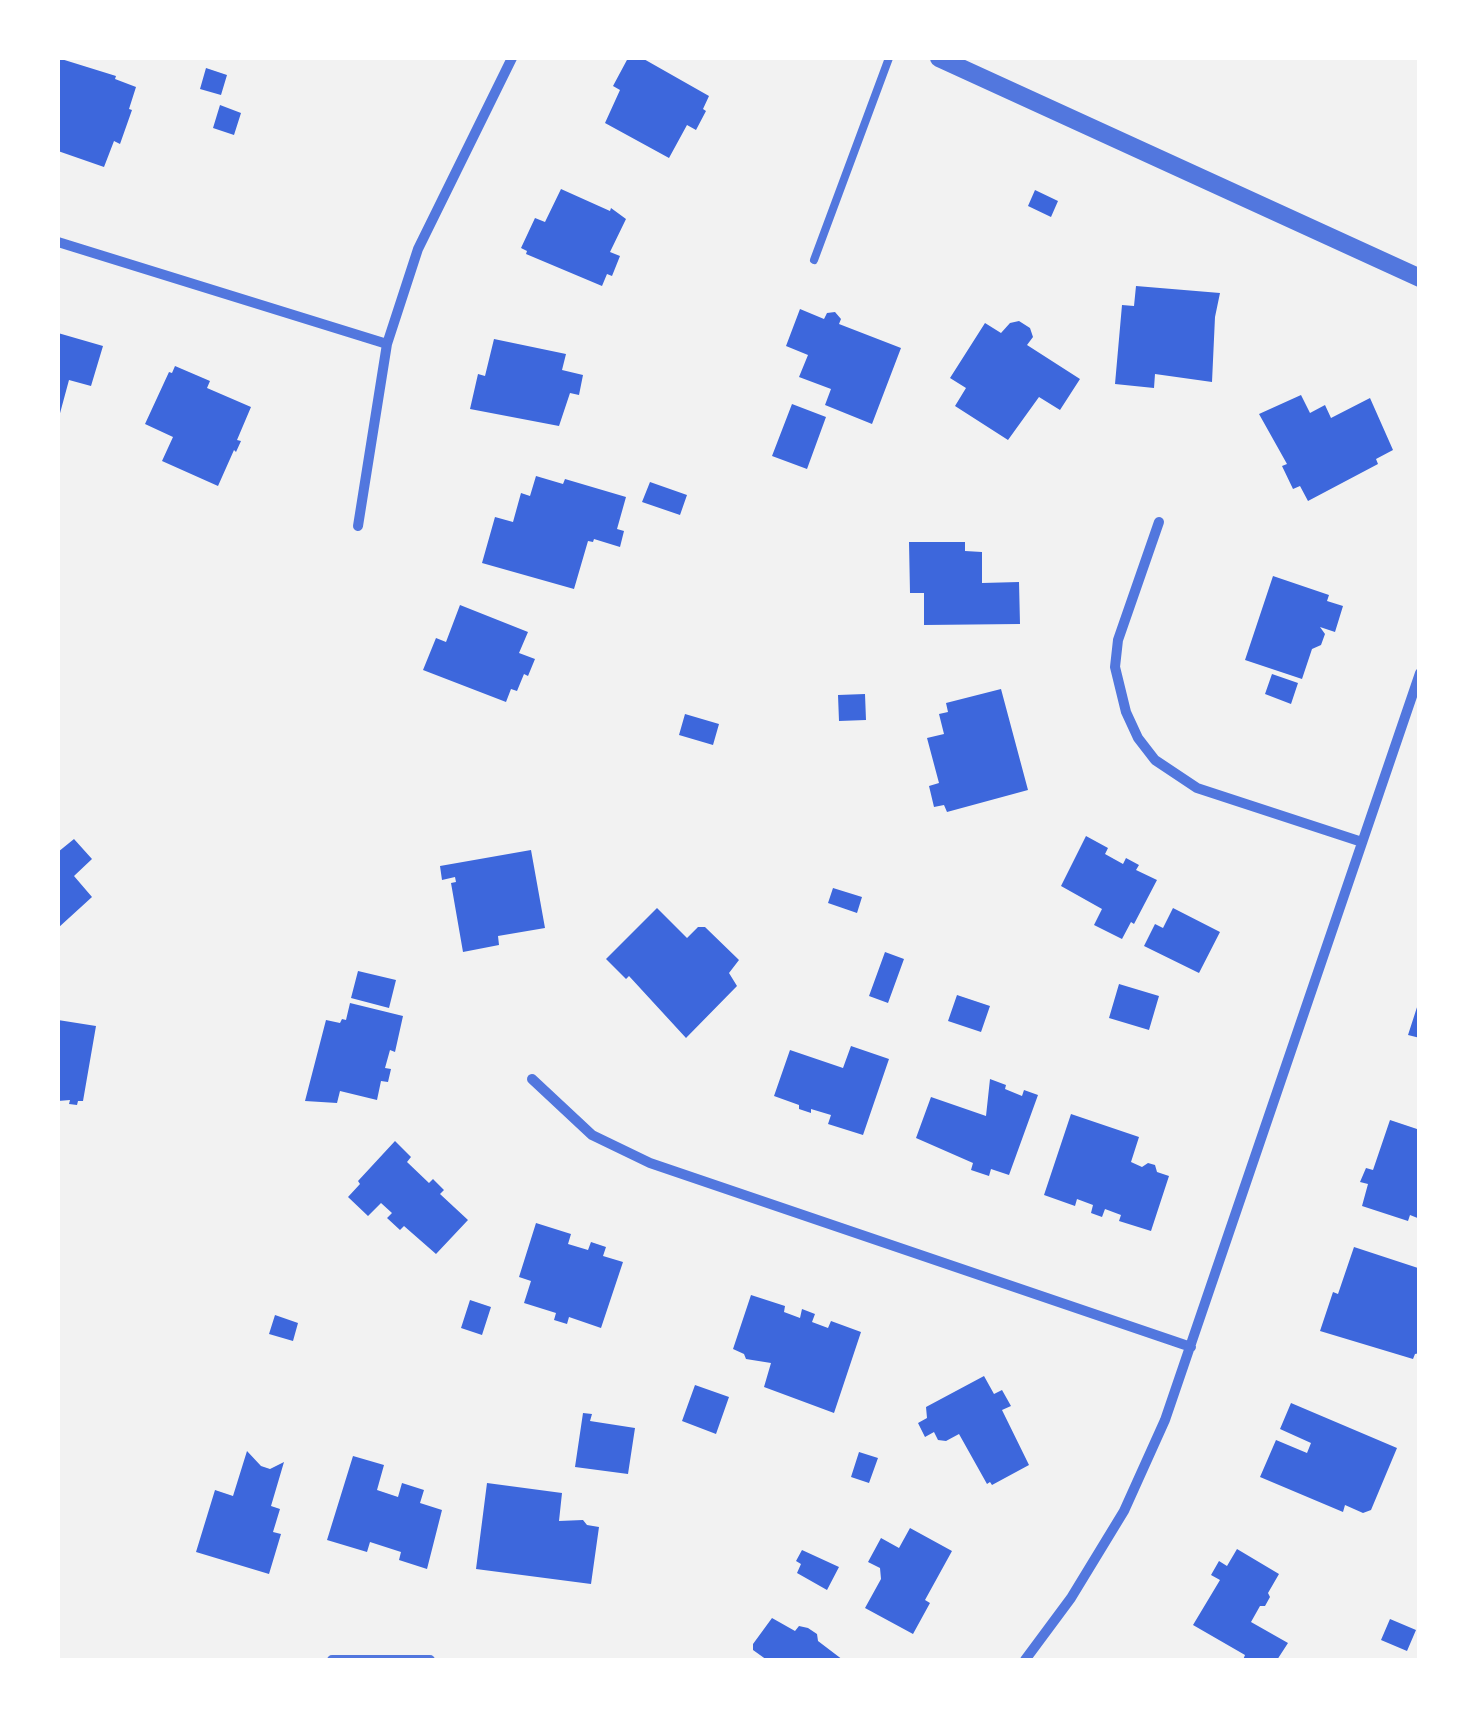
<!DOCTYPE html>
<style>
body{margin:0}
#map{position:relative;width:1477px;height:1718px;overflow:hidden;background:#f2f2f2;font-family:"PT Sans",sans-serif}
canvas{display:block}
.frame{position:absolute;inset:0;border:60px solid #fff;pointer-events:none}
</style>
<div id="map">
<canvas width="1477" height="1718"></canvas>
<div class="frame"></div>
</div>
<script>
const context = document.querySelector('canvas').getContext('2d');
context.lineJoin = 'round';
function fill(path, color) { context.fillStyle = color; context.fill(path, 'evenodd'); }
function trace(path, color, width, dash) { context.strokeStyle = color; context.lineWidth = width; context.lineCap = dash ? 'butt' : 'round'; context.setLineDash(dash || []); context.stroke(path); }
fill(new Path2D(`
 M58 58 116 76 115 79 136 87 129 109 132 110 120 144 114 141 104 167 58 151Z
 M628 58H642L709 96 703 109 706 111 696 130 687 125 669 158 605 123 620 90 613 86Z
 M206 68 227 75 221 95 200 89Z
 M220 105 241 113 234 135 213 128Z
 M561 189 610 211 611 208 626 219 610 252 620 256 612 276 607 274 602 286 526 254 527 251 521 248 535 218 545 222Z
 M1035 190 1058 201 1051 217 1028 206Z
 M1136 286 1220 293 1215 317 1212 382 1155 374 1154 388 1115 384 1122 305 1134 306Z
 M800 309 824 319 827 313 835 312 841 319 839 324 901 348 872 424 825 405 831 389 799 377 808 355 786 346Z
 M1019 321 1030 328 1033 337 1027 345 1080 379 1060 410 1039 397 1008 440 955 406 966 388 950 378 985 323 1001 333 1010 323Z
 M58 333 103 346 91 386 69 380 59 417Z
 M494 339 566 354 562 370 583 375 579 395 570 393 559 426 470 409 478 374 485 376Z
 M175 366 210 381 207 388 251 407 237 440 241 441 236 452 234 450 218 486 162 461 173 437 145 424 169 372 172 373Z
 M1301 395 1310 413 1325 405 1331 418 1370 398 1393 450 1376 459 1378 464 1308 501 1300 486 1293 489 1282 466 1287 464 1259 414Z
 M792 404 826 417 807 469 772 456Z
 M536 476 563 484 565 479 626 497 617 529 624 531 620 547 594 539 593 542 588 541 574 589 482 563 495 517 513 522 521 493 530 496Z
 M650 482 687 495 680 515 642 502Z
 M909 542H965V551L982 552V583L1019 582 1020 624 924 625V593H910Z
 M1273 576 1329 595 1327 601 1343 606 1335 632 1320 627 1325 634 1321 645 1312 649 1302 679 1245 660Z
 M460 605 528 632 519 653 535 659 528 676 524 674 517 691 511 689 506 702 423 670 436 638 446 642Z
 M1272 674 1298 683 1291 704 1265 694Z
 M1001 689 1028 790 947 812 944 805 934 807 929 786 939 783 927 738 944 734 939 714 948 712 946 703Z
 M865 694 866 720 839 721 838 695Z
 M685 714 719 724 713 745 679 735Z
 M1086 836 1108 848 1105 854 1123 864 1126 858 1139 865 1136 870 1157 880 1134 924 1131 922 1122 939 1094 925 1102 909 1061 886Z
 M74 839 92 859 74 876 92 897 58 928V852Z
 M531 850 545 928 498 936 499 945 463 952 451 883 456 882 455 877 442 880 440 866Z
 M833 888 862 897 857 913 828 903Z
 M657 908 687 938 698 927H705L739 960 729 973 737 986 686 1038 629 976 626 979 606 959Z
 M1173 908 1220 932 1199 973 1144 946 1155 924 1163 928Z
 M885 952 904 959 888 1003 869 996Z
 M358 971 396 980 389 1008 351 998Z
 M1119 984 1159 996 1149 1030 1109 1018Z
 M957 995 990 1006 981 1032 948 1021Z
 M1419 1001H1420V1038L1408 1035Z
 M350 1003 403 1016 395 1052 390 1050 385 1068 391 1069 388 1082 381 1081 377 1100 340 1091 337 1103 305 1101 326 1020 340 1023 342 1019 346 1020Z
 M58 1020 96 1026 83 1101H78L77 1105 69 1104 70 1100 58 1101Z
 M851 1046 889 1059 863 1135 828 1124 831 1115 811 1109V1113L799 1109V1105L774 1096 790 1050 843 1068Z
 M990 1079 1006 1085 1005 1089 1022 1096 1024 1090 1038 1095 1009 1175 991 1169 989 1176 971 1170 973 1163 916 1138 931 1097 986 1116Z
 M1071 1114 1139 1137 1131 1162 1142 1167 1148 1163 1155 1165 1157 1172 1169 1176 1151 1231 1119 1221 1121 1215 1105 1209 1102 1217 1091 1213 1093 1205 1077 1199 1075 1206 1044 1195Z
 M1390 1120 1420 1130V1219L1410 1215 1408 1221 1362 1206 1368 1184 1360 1182 1366 1168 1373 1170Z
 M395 1141 411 1157 407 1162 429 1183 433 1179 444 1190 440 1194 468 1220 436 1254 404 1226 400 1230 387 1218 392 1213 381 1203 368 1216 348 1197 360 1184 358 1181Z
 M536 1223 571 1234 568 1244 588 1250 591 1242 606 1247 603 1256 623 1262 601 1328 569 1317 567 1324 554 1320 556 1313 524 1303 531 1281 519 1277Z
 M1354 1247 1418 1268 1420 1353 1415 1354 1413 1359 1320 1331 1333 1292 1338 1294Z
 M751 1295 785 1306 784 1312 800 1318 802 1309 815 1314 812 1322 828 1328 831 1321 861 1332 834 1413 764 1387 771 1363 746 1359 744 1354 733 1349Z
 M470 1300 491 1307 482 1335 461 1328Z
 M275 1315 298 1323 293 1341 269 1334Z
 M984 1376 994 1394 1002 1390 1011 1406 1002 1410 1029 1465 992 1485 990 1482 987 1484 959 1434 946 1441 938 1440 934 1432 925 1437 918 1423 927 1418 926 1407Z
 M695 1385 729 1397 716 1434 682 1421Z
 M1291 1403 1397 1448 1371 1510 1363 1513 1345 1505 1343 1512 1260 1477 1276 1440 1307 1453 1311 1443 1280 1429Z
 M583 1413 592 1414 590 1421 635 1428 628 1474 575 1467Z
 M247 1451 261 1466 270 1469 284 1462 271 1506 280 1509 273 1532 281 1534 269 1574 196 1552 215 1490 233 1496Z
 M859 1452 878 1458 869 1483 851 1477Z
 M353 1456 384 1465 377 1490 398 1497 402 1483 424 1490 420 1503 442 1510 427 1569 399 1560 401 1552 370 1542 367 1552 327 1540Z
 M487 1483 562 1493 559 1521 583 1520 587 1525 599 1527 591 1584 476 1569Z
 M910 1528 952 1551 925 1600 930 1603 913 1634 865 1608 881 1579 880 1568 868 1562 881 1538 899 1548Z
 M1237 1549 1279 1574 1268 1593 1270 1597 1265 1606H1260L1251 1622 1288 1643 1277 1660H1243L1245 1655 1193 1625 1220 1580 1211 1575 1219 1561 1227 1566Z
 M802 1550 839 1567 827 1590 797 1573 801 1564 796 1561Z
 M772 1618 795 1631 799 1626 808 1628 817 1634 818 1641 843 1660H767L753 1650V1644Z
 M1390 1619 1416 1630 1407 1651 1381 1640Z`), '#3d67dc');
trace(new Path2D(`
 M814 260 889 58`), '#5277de', 8);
trace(new Path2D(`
 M58 242 387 344
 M1159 522 1118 640 1115 667 1126 712 1138 738 1155 760 1197 788 1362 842
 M358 526 387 344 418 249 512 58
 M532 1079 592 1135 650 1163 1191 1347
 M332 1660H430
 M1025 1660 1071 1598 1124 1511 1165 1420 1420 673`), '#5277de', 10);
trace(new Path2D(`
 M939 58 1420 278`), '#5277de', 18);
</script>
